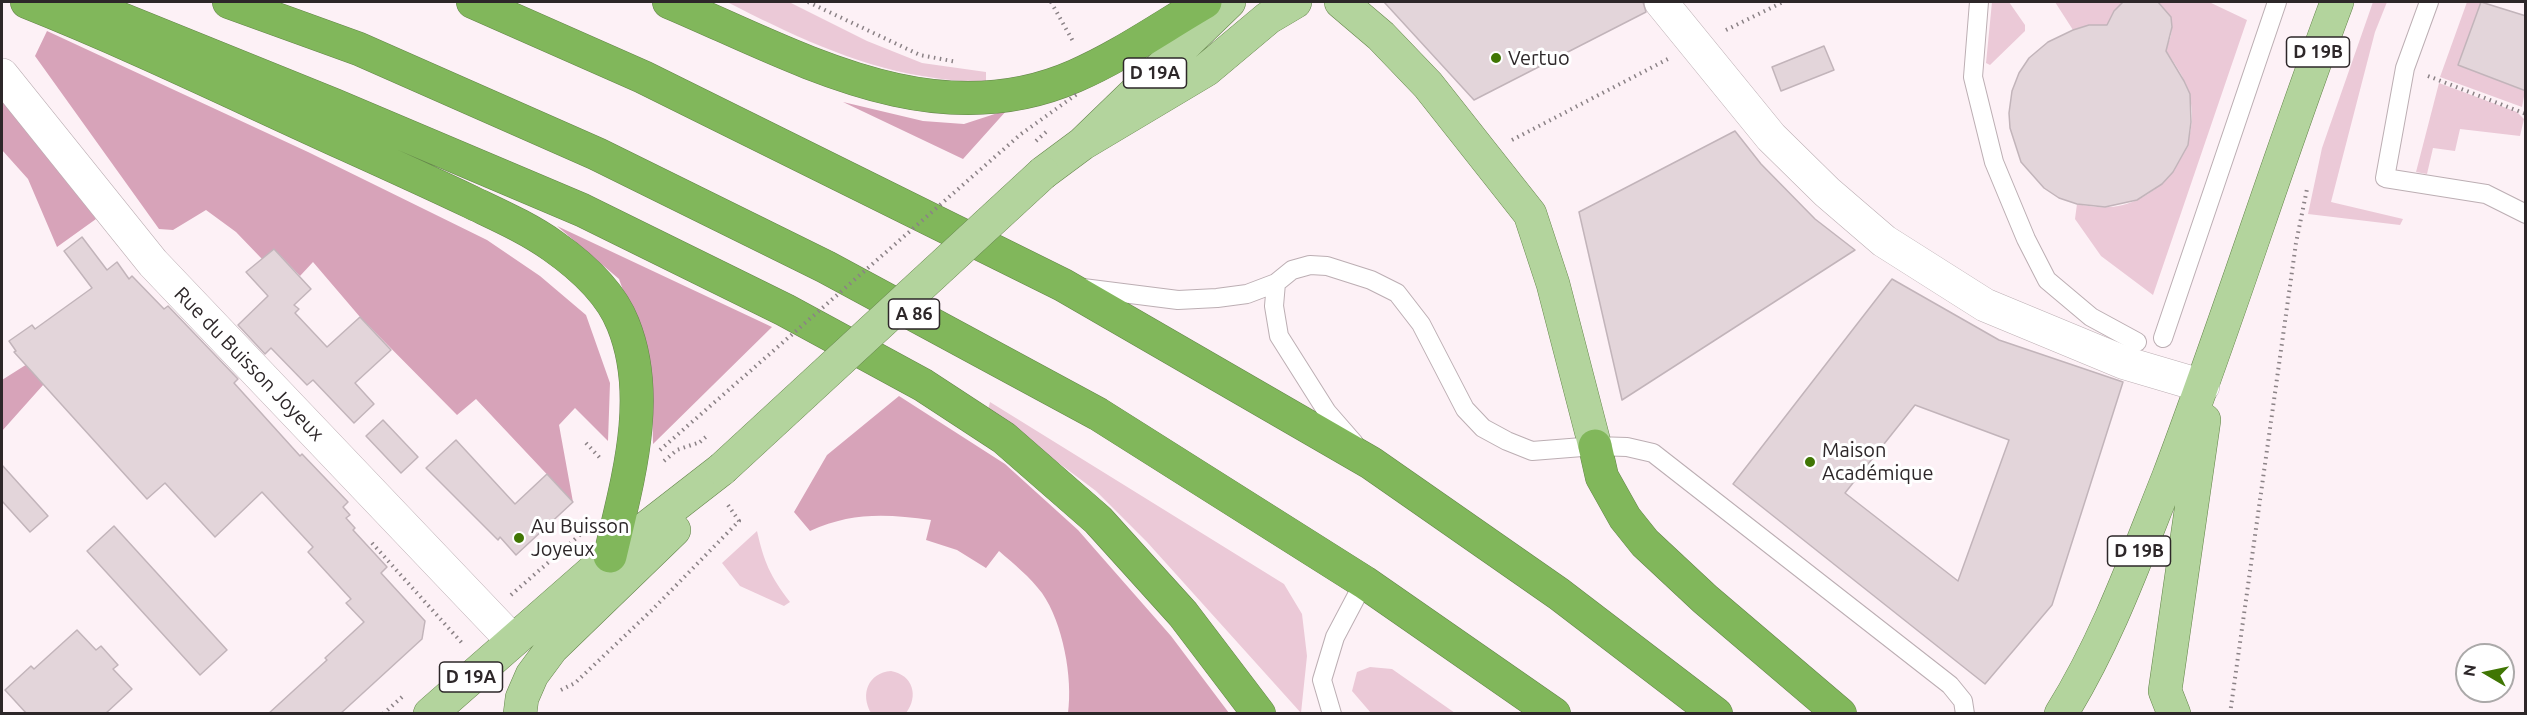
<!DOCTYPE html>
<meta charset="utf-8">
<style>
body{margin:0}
#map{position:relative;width:2527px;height:715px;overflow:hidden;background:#fdf1f6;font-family:Ubuntu,sans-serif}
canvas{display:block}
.frame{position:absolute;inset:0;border:3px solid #2d2729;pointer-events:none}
.north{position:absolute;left:2455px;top:643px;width:60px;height:60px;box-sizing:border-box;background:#fff;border:2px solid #aba9a9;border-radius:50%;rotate:279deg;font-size:16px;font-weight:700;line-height:24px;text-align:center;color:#2d2729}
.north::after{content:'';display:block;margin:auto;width:21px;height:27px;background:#407604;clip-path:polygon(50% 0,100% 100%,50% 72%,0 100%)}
</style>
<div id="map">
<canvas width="2527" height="715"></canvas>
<div class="frame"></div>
<div class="north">N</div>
</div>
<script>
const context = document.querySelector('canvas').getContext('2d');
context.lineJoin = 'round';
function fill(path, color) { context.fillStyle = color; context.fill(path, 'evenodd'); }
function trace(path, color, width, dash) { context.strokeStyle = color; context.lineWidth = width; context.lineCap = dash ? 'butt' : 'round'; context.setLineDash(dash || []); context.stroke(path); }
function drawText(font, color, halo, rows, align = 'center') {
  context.font = font + ' Ubuntu,sans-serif'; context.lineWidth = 6; context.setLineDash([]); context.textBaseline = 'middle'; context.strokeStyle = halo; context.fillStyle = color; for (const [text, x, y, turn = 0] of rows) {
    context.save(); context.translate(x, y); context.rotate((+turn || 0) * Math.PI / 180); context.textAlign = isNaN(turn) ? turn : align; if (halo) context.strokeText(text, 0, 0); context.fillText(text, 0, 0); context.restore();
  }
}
fill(new Path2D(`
 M727 2H789L867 41 922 63 986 72V83C965 81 943 80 922 76 854 65 788 33 727 2Z
 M1992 2H2009L2025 25V31L1990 65 1986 63Z
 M2055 2H2123L2114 11 2108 25H2089L2073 30Z
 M2158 2H2209L2247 20 2153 295 2101 256 2075 219 2077 204C2092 207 2107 209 2123 205 2170 193 2202 141 2189 94 2185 77 2174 63 2165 49 2176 32 2173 16 2158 2Z
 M2373 2H2387L2375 32 2331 202 2403 219 2400 225 2308 214 2322 148Z
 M2467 2H2481L2458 65 2525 91 2522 107 2440 77Z
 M2439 83 2517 112 2524 119 2520 136 2460 129 2455 151 2433 148 2427 174 2416 172Z
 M990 402 1284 584 1302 614 1307 656 1301 713 1147 542 1096 491 988 410Z
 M757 531C764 562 770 576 790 602L784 606 740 586 722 563Z
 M1370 667 1392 669 1455 713H1371L1352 691 1357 672Z
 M891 671C913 675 919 696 906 713H871C860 694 868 673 891 671Z`), '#ebc9d7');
fill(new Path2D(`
 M47 31 308 152 487 240 540 276 586 315 610 383 608 441 575 408 559 425 573 502 476 399 457 415 360 317 313 262 300 276 274 249 262 259 236 232 206 210 173 230 159 229 35 56Z
 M2 96 26 121 96 219 57 247 28 179 2 150Z
 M843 102 923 121 964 124 1007 110 963 159Z
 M557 226 772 327 653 444 652 402 638 332 619 279Z
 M32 361 52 375 2 431V380Z
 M899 396 1005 464 1078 530 1171 636 1229 713H1068C1073 678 1063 623 1042 593 1030 577 1014 564 999 551L986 568 957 550 926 540 931 520C886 514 852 512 810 531L794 512 827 455Z`), '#d7a3b9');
const building = new Path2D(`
 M1384 2H1643L1646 12 1474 100Z
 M2123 2H2158L2171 17 2172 27 2166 51 2184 81 2190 94 2191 122 2188 145 2173 172 2162 184 2137 200 2105 207 2077 204 2059 198 2044 188 2021 162 2010 128 2009 113 2012 91 2019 73 2029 58 2048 42 2073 30 2089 25H2107L2114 11Z
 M2481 2 2526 16V91L2458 65Z
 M1824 46 1834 70 1781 91 1772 67Z
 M1735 131 1761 164 1815 219 1855 250 1622 400 1579 212Z
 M82 237 107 270 117 262 129 279 132 276 164 309 168 306 238 379 234 383 300 456 302 454 348 502 343 507 350 515 346 518 355 528 353 530 387 567 381 573 425 621 422 639 340 714H268L327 660 325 658 364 622 346 603 351 599 308 552 313 547 262 492 215 537 165 483 147 499 14 352 16 351 9 341 32 325 35 329 92 288 64 251Z
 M274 249 311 289 294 305 299 309 295 313 327 347 360 317 391 350 355 383 374 404 354 423 313 380 307 385 271 348 265 354 238 325 268 296 246 272Z
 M1892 279 1999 340 2123 382 2052 605 1985 684 1733 484ZM1915 405 2009 440 1958 581 1845 493Z
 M383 420 418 457 401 473 366 436Z
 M456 440 515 504 547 474 573 502 516 555 500 537 498 540 426 468Z
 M2 465 48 516 30 532 2 501Z
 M114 526 227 650 200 675 87 551Z
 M77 630 96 650 101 646 118 665 113 669 132 689 105 714H27L5 690 31 666 34 669Z`);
fill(building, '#e3d5da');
trace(building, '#c2b4ba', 1.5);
const lane = new Path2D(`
 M1979 2 1973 77 1994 162 2026 239 2047 280 2091 317 2137 342
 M2429 2 2405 68 2385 178 2486 194 2526 214
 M1276 283 1274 306 1279 336 1327 412 1354 443
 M1083 288 1178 300 1217 298 1247 294 1276 283 1292 270 1310 265 1327 266 1371 280 1397 293 1421 324 1465 409 1483 428 1507 441 1532 451 1595 446 1627 447 1653 453 1950 685 1963 701 1965 714
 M2163 338 2277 2
 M1332 714 1322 680 1335 637 1364 582`);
const street = new Path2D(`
 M1661 2 1771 137 1827 192 1884 241 1985 305 2125 363 2203 386
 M2 75 153 263 512 640`);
const primary = new Path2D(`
 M1341 2 1381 36 1428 85 1530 214 1553 284 1595 446
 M1082 144 1206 70 1268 18 1295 2
 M1043 173 1082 144 1229 2
 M430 714 610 556 722 469
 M520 714 522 698 532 675 552 648 674 530
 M2061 714C2107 640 2136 558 2168 478 2228 320 2278 159 2337 2
 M2174 714 2165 691 2204 420`);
const highway = new Path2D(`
 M27 2C135 45 239 96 345 144 387 163 429 182 471 202 498 215 528 228 553 246 580 265 610 291 623 324 653 398 627 482 610 556
 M79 2 334 105 582 210 785 310 923 385 1004 438 1098 520 1183 614 1259 714
 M229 2 359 49 597 154 826 267 1098 414 1364 582 1554 714
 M473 2 643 77 1063 285 1371 463 1559 594 1716 714
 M669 2C797 56 934 138 1075 76 1121 56 1162 27 1205 2
 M1595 446 1602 477 1625 518 1645 543 1705 599 1840 714`);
trace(lane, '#bcaeb3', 20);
trace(street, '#bcaeb3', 34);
trace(primary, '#64854a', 34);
trace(highway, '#64854a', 34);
trace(new Path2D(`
 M808 2 920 55 957 62
 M1051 2 1074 43
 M1726 30 1783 2
 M2428 76 2526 114
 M1512 140 1668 59
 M586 443 600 458
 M664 461 677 450 700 442
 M372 543 462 643
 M511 595 582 533
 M561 690 575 683 652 610 739 521 728 505
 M383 714 402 697
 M2230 714 2296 243 2307 189`), '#8b8286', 4, [1.5, 4.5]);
trace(lane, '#fff', 18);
trace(street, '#fff', 33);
trace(primary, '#b3d49d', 33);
trace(highway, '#81b75b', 33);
const primaryBridge = new Path2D(`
 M722 469 1043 173`);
trace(primaryBridge, '#64854a', 34, []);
trace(new Path2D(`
 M1036 141 1047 131
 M700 442 707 436
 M660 450 1021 134 1077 94`), '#8b8286', 4, [1.5, 4.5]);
trace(primaryBridge, '#b3d49d', 33);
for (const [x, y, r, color] of [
 [1496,58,6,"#407604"],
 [1810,462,6,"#407604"],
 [519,538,6,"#407604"]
]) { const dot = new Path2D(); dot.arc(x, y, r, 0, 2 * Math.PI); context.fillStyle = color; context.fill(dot); trace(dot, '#fff', 2); }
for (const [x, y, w] of [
 [2318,52,63],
 [1155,73,63],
 [914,314,51],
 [2139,551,63],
 [471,677,63]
]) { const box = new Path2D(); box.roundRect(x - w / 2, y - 15, w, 30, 4.5); context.fillStyle = '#fff'; context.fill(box); trace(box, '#2d2729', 1.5); }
drawText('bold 18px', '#2d2729', null, [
 ["D 19B",2318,52],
 ["D 19A",1155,73],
 ["A 86",914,314],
 ["D 19B",2139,551],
 ["D 19A",471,677]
]);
drawText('20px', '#2d2729', '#fff', [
 ["Vertuo",1508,58],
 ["Maison",1822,450],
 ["Académique",1822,473],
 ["Au Buisson",531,526],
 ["Joyeux",531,549]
], 'left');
drawText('20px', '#2d2729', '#fff', [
 ["Rue du Buisson Joyeux",249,364,46]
]);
</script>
